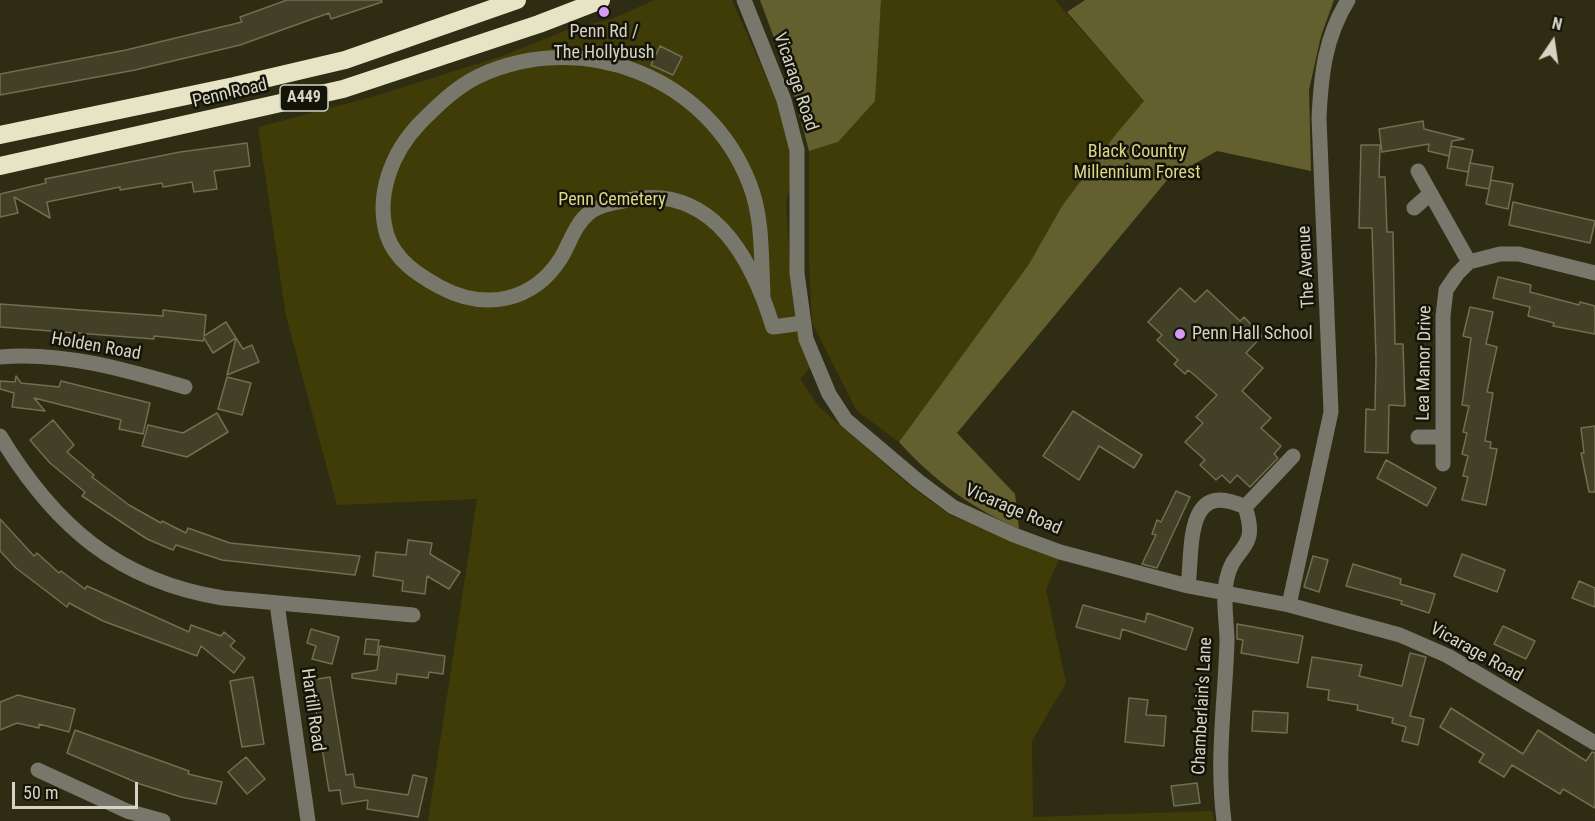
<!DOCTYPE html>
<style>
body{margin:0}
#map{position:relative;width:1595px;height:821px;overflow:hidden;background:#2e2c12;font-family:"Roboto Condensed",sans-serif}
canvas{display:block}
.north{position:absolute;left:1523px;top:12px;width:60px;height:60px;-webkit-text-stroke:4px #141409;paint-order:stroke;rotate:13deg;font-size:16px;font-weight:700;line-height:24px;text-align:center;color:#d4d3c4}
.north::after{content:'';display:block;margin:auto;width:21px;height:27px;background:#d4d3c4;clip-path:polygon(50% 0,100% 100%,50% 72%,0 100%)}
.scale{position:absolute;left:12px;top:782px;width:126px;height:27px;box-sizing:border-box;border:3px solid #d4d3c4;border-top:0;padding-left:8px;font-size:18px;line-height:21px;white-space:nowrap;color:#d4d3c4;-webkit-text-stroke:4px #141409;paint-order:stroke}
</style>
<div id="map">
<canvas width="1595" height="821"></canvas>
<div class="north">N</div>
<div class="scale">50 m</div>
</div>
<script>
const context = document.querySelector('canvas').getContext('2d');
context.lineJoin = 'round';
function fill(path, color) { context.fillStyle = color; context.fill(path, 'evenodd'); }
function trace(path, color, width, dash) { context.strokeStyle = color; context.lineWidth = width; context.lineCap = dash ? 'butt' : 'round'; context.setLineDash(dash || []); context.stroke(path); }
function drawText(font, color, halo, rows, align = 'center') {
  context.font = font + ' "Roboto Condensed",sans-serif'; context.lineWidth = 5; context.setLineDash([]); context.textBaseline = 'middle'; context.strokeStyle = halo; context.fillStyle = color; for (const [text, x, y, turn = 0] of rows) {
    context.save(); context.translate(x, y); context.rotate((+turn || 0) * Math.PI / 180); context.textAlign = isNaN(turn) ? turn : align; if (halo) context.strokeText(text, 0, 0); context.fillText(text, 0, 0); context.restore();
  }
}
fill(new Path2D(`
 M654 0H732L782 113 792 151 791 184 786 202 790 262 812 365 800 379 819 407 914 489 952 516 1059 559 1046 589 1066 683 1032 741 1033 817 1212 811 1214 821H428L477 499 337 505 286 316 258 127 375 96 502 56 572 28 612 19Z
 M881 0H1055L1144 101 1116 134 1062 206 1029 264 899 442 857 411 812 323 809 260V151L838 142 878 43Z`), '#403c08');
fill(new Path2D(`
 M760 0H881L875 101 838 142 809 151 790 81Z
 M1085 0H1334L1321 36 1309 90 1311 171 1217 151 1168 179 957 433 1015 494 1019 529C973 509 933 480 899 442L1029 264 1062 206 1116 134 1144 101 1067 12Z`), '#645f2e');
const building = new Path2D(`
 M287 0H381L382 2 331 19 329 13 240 45 135 70 0 95V74L126 50 242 22 240 17Z
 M660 46 682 57 673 75 651 65Z
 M1423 121 1424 129 1464 139 1452 141 1449 156 1428 151 1429 144 1382 152 1379 129Z
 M247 143 250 166 214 171 217 189 194 192 192 182 163 187 162 183 120 190V187L47 202 50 218 14 197 18 213 0 217V194L46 183 45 179 180 152Z
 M1361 145H1380L1379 177H1385L1387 232H1393L1395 344H1403L1405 406 1389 405 1388 453 1365 452 1366 409 1375 410 1376 360 1372 228H1359Z
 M1451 146 1473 150 1468 172 1447 168Z
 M1470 163 1493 167 1489 189 1466 185Z
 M1491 180 1513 184 1508 209 1486 204Z
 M1513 202 1595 221 1590 243 1509 225Z
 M1498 277 1531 285 1530 292 1579 305 1580 302 1595 306V334L1553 326 1554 323 1528 316 1530 307 1493 298Z
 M1180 288 1195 302 1207 290 1240 321 1244 317 1262 336 1246 353 1263 368 1242 391 1271 418 1261 428 1281 446 1274 454 1278 458 1250 487 1237 475 1230 483 1222 475 1216 480 1200 465 1205 460 1185 442 1203 423 1196 417 1217 395 1192 373 1188 370 1185 374 1174 364 1178 360 1157 340 1162 335 1148 322Z
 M0 304 163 316V310L206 315 204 336 226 322 243 349 252 345 259 362 227 375 236 338 213 353 204 338 203 341 154 336V339L0 327Z
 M1470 307 1493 312 1486 344 1497 347 1487 392 1493 393 1485 441 1491 442 1490 448 1497 449 1486 505 1462 500 1468 477 1463 476 1468 456 1462 454 1467 433 1463 432 1469 406 1462 405 1471 338 1463 336Z
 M16 376 21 383 59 387 61 381 150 403 143 434 119 429 121 420 34 398 45 411 12 407 14 393 0 389V381L15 382Z
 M227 377 251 383 242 415 218 409Z
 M1073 411 1142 455 1134 468 1099 446 1079 480 1043 456Z
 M217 413 228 432 187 457 142 446 148 425 183 433Z
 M53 420 74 445 67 452 94 475 92 477 129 505 161 523 162 521 186 533 188 528 230 543 360 556 355 575 222 560 176 545 173 550 147 539 82 496 85 492 50 463 30 440Z
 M1595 426V492H1589L1581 453H1584L1581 428Z
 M1386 460 1436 488 1427 506 1377 478Z
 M1176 491 1190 497 1157 568 1142 564 1156 535 1152 534 1157 520 1161 522Z
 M0 519 34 556 37 553 59 573 61 571 85 589 87 586 189 632 191 625 221 636 224 632 235 641 230 646 245 658 234 673 201 646 197 656 103 621 69 603 67 607 16 568 0 551Z
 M408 540 432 543 430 554 460 572 449 589 427 576 425 594 402 591 403 581 373 576 376 552 406 555Z
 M1462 554 1505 570 1497 592 1454 576Z
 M1313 556 1328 560 1319 592 1304 587Z
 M1353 564 1401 579 1400 584 1435 594 1429 613 1401 604 1402 601 1346 586Z
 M1579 581 1595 588V607L1572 598Z
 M1083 605 1145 622 1147 613 1193 628 1186 650 1122 629 1120 639 1076 627Z
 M1237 624 1303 636 1298 663 1241 653 1243 640 1237 639Z
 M1503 626 1535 641 1526 659 1494 644Z
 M311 629 339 637 332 664 312 659 316 646 307 643Z
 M366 639 379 640 377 655 364 654Z
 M380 646 445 656 443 674 429 672 428 678 397 674 396 684 352 678V674L377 670Z
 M1410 653 1426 657 1410 716 1424 719 1418 745 1402 741 1406 727 1392 723 1393 718 1357 710 1358 705 1328 700 1329 690 1307 687 1312 657 1362 665 1359 676 1402 686Z
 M253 677 264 744 242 747 230 681Z
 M330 677 346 775 353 774 355 787 408 795 413 775 427 778 418 817 367 809 368 800 342 804 340 790 329 791 311 680Z
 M18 695 75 709 69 732 39 724V728L17 723 0 730V702Z
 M1129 698 1148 700 1146 715 1166 716 1164 746 1125 742Z
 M1451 708 1523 754 1538 730 1586 761 1592 752 1595 753V808L1563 789 1560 794 1512 765 1504 777 1479 762 1484 754 1440 727Z
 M1253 711 1288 713 1287 733 1252 731Z
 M75 730 189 771 188 774 222 782 216 804 181 797 140 784 67 753Z
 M246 757 265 779 247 794 228 772Z
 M1197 783 1200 803 1174 806 1171 786Z`);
fill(building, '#424026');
trace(building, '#706e53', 1.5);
trace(new Path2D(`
 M744 0 784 100 797 150V273L806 339 829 394 846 420 918 481 953 507 1014 535 1060 552 1188 586 1289 605 1400 635 1448 656 1595 743
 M1418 171 1469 262
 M1414 208 1430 194
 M763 294C761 257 763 219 750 185 709 77 583 28 479 76 456 87 438 105 420 123 392 152 375 195 387 235 395 260 418 275 440 287 485 311 533 302 561 258 570 243 575 224 589 213 601 204 618 202 633 199 715 186 753 262 773 327L803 323
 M0 357C61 351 127 370 185 387
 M0 436C54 525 117 581 223 598L413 615
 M1418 437H1443
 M1443 464V316L1446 290 1457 274 1469 262 1500 254H1519L1595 273
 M1245 507 1293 456
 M1188 586C1193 549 1184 478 1245 507 1260 551 1234 545 1227 578 1222 599 1227 621 1227 642 1225 705 1216 757 1224 821
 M277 604 308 821
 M1289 605 1331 412 1319 118C1321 75 1325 37 1348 0
 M38 770 127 811 163 821`), '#78776b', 15);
trace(new Path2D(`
 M0 135 234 86 345 60 517 0
 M0 166 343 89 539 24 601 0`), '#e6e4c5', 18);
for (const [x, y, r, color] of [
 [604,12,6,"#d99af7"],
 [1180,334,6,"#d99af7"]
]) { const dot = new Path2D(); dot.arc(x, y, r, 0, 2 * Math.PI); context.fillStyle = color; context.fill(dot); trace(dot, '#141409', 2); }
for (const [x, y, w] of [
 [304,98,48]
]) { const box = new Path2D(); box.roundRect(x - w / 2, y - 13, w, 26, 4.5); context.fillStyle = '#141409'; context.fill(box); trace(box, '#d4d3c4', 1.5); }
drawText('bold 16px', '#d4d3c4', null, [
 ["A449",304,98]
]);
drawText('18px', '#d4d3c4', '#141409', [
 ["Penn Rd /",604,32],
 ["The Hollybush",604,53],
 ["Penn Hall School",1192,334,"left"]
]);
drawText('18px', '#d4d3c4', '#141409', [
 ["Vicarage Road",795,82,71],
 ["Penn Road",230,94,-13],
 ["The Avenue",1307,267,-93],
 ["Holden Road",96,347,10],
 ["Lea Manor Drive",1425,363,-89],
 ["Vicarage Road",1013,510,23],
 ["Vicarage Road",1476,653,29],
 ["Chamberlain's Lane",1203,706,-87],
 ["Hartill Road",312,710,82]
]);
drawText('18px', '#dcd687', '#141409', [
 ["Black Country",1137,152],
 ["Millennium Forest",1137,173],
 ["Penn Cemetery",612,200]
]);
</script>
